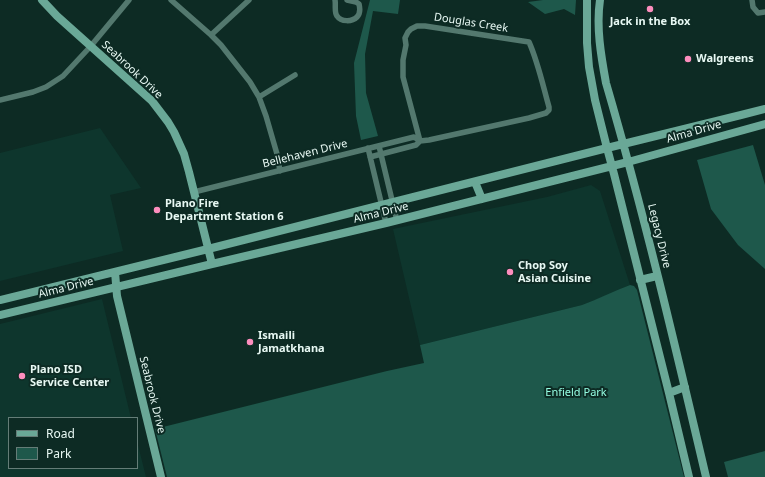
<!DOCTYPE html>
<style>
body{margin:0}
#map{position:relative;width:765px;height:477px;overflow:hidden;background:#0d2b24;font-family:"Noto Sans",sans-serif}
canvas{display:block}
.legend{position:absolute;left:8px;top:417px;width:130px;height:52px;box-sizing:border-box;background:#0d2b24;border:1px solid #647d77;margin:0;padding:5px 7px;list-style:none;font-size:12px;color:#e7f8f3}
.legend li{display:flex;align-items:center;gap:8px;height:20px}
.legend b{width:20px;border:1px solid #647d77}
</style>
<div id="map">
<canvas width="765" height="477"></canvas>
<ul class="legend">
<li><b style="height:5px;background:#6aa897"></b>Road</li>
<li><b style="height:11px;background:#1e584b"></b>Park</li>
</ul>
</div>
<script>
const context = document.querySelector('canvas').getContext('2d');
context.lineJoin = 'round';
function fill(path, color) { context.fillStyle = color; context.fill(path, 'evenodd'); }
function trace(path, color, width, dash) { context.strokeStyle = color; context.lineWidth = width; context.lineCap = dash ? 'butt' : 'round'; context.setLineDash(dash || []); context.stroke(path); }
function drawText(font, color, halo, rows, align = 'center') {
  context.font = font + ' "Noto Sans",sans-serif'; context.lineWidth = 4; context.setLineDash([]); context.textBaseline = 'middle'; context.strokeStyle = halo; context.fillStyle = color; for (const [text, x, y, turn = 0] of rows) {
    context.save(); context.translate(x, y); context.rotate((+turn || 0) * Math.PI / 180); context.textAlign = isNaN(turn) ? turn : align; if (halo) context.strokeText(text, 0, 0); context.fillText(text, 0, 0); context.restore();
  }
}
fill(new Path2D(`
 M100 128 141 188 110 195 123 251 0 281V153Z
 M591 185 600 191 630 285 613 292 603 297 582 305 420 345 393 229 547 197Z
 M102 299 131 418H9V468H137V441L146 477H0V324Z`), '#0e362d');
fill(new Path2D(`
 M370 0H400L398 14 373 11 365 54 366 93 378 136 361 140 356 116 354 63Z
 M543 0H576L575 15 564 9 545 14 528 2Z
 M753 145 765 185V269L738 245 711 209 697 160Z
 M630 285 634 286 637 290 684 477H167L155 429 387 371 424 363 420 345 582 305C598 299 614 291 630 285Z
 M765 451V477H728L724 462Z`), '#1e584b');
trace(new Path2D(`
 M171 0 211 35 221 45 250 82 259 97 266 116 277 154 280 171
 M335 0C336 5 334 12 337 16 341 22 352 22 357 17 360 14 360 8 359 4L356 2 347 0
 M752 0 753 7 758 13 765 12
 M211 35 249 0
 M259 97 295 75
 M0 100 33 92 46 87 63 76 90 47 129 0
 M379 146 397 221
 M368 148 386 223
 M370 157 416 145 420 141
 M194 192 414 137 420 141 429 140 529 118 546 113 549 110V107C543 86 538 62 529 42L425 26H417L411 29 408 32 405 38 406 45 403 60V77L420 141`), '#53786e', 5.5);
trace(new Path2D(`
 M42 0 57 16 152 101 168 122 174 132 184 154 189 172 212 264
 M587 0V43L589 67 595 100 607 148 614 174 669 393 689 477
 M600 0C596 27 601 56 606 83 644 213 675 345 706 477
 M475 182 482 199
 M115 272 117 296 161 477
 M640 280 657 276
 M0 300 208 249 607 148 741 115 765 109
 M0 315 212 264 386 223 628 162 765 124
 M669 393 685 387`), '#6aa897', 8);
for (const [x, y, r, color] of [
 [650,9,4,"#fd8ebe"],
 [688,59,4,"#fd8ebe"],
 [157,210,4,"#fd8ebe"],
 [510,272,4,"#fd8ebe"],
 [250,342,4,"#fd8ebe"],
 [22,376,4,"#fd8ebe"]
]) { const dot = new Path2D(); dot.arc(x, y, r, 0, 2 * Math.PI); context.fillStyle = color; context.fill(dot); trace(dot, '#0d2b24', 1.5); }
drawText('bold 11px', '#e7f8f3', '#0d2b24', [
 ["Jack in the Box",650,22,"center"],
 ["Walgreens",696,59],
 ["Plano Fire",165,204],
 ["Department Station 6",165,217],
 ["Chop Soy",518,266],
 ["Asian Cuisine",518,279],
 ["Ismaili",258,336],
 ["Jamatkhana",258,349],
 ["Plano ISD",30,370],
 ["Service Center",30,383]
], 'left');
drawText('11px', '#e7f8f3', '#0d2b24', [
 ["Douglas Creek",471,23,9],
 ["Seabrook Drive",132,70,43],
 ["Alma Drive",694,132,-16],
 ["Bellehaven Drive",305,154,-14],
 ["Alma Drive",381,213,-14],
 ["Legacy Drive",659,236,76],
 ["Alma Drive",66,288,-14],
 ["Seabrook Drive",152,395,76]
]);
drawText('11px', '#94fce1', '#0d2b24', [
 ["Enfield Park",576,393]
]);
</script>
